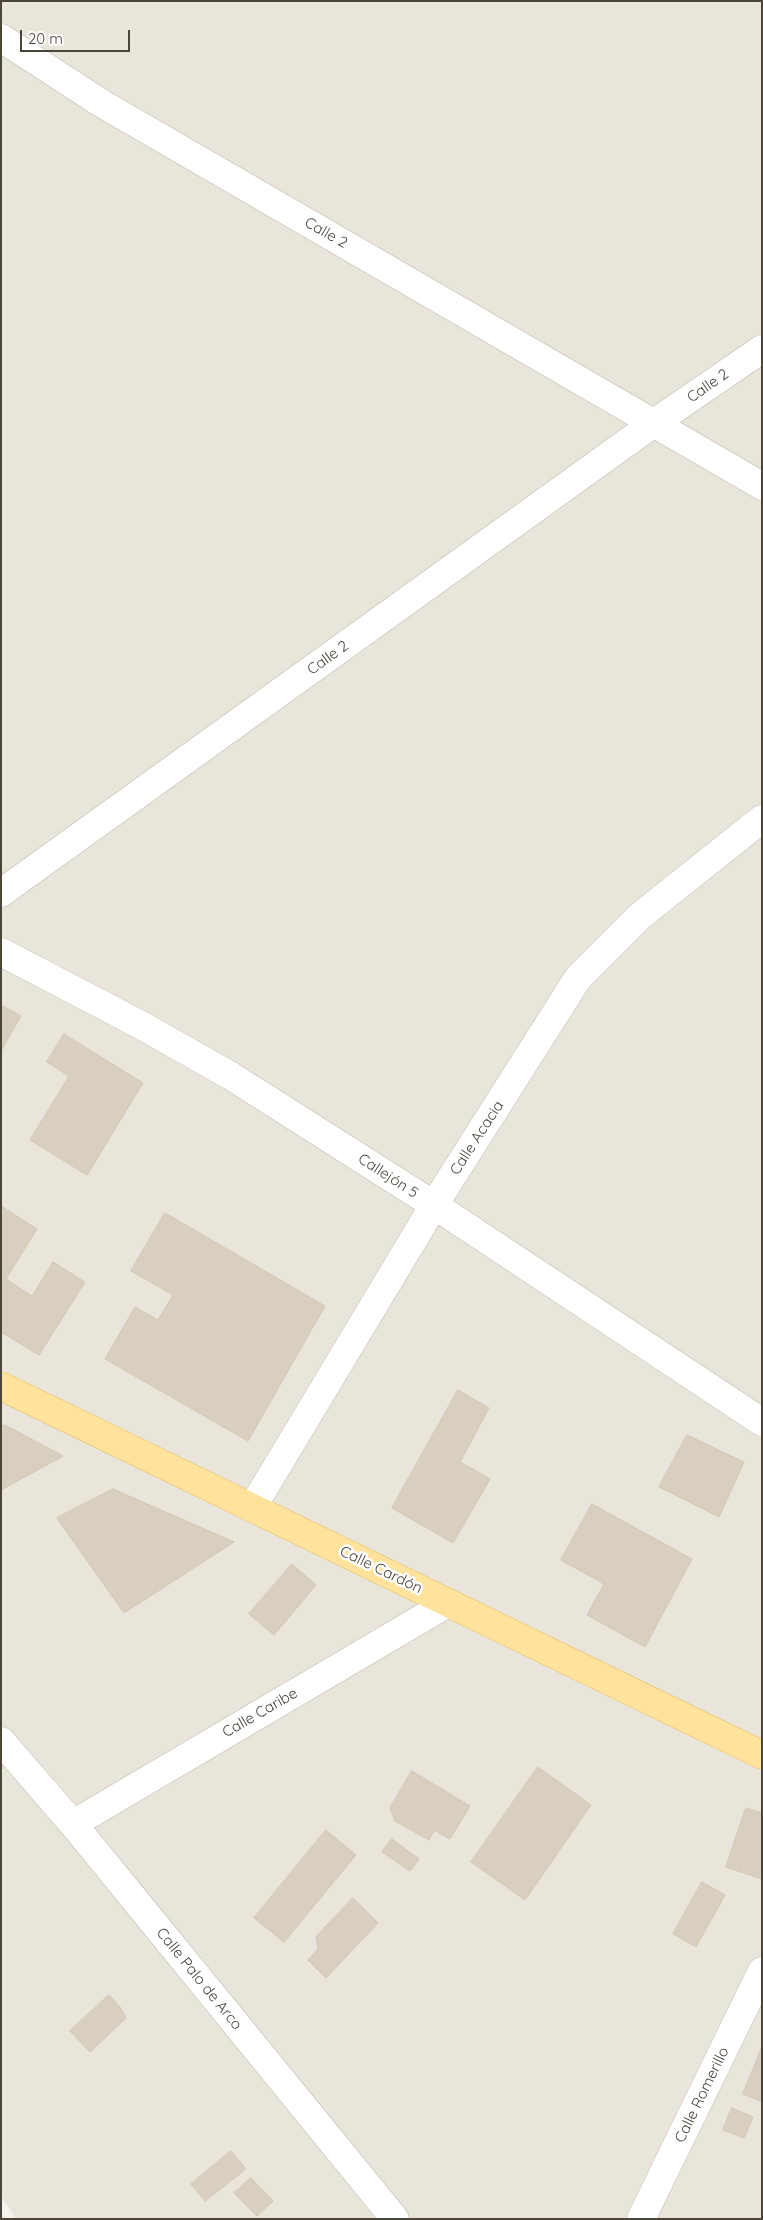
<!DOCTYPE html>
<meta charset="utf-8">
<style>
body{margin:0}
#map{position:relative;width:763px;height:2220px;overflow:hidden;background:#f6f3ec;font-family:Quicksand,sans-serif}
canvas{display:block}
.frame{position:absolute;inset:0;border:2px solid #4b4439;pointer-events:none}
.scale{position:absolute;left:20px;top:30px;width:110px;height:22px;box-sizing:border-box;border:2px solid #4b4439;border-top:0;padding-left:6px;font-size:15px;line-height:18px;white-space:nowrap;color:#4b4439;-webkit-text-stroke:4px #fff;paint-order:stroke}
</style>
<div id="map">
<canvas width="763" height="2220"></canvas>
<div class="frame"></div>
<div class="scale">20 m</div>
</div>
<script>
const context = document.querySelector('canvas').getContext('2d');
context.lineJoin = 'round';
function fill(path, color) { context.fillStyle = color; context.fill(path, 'evenodd'); }
function trace(path, color, width, dash) { context.strokeStyle = color; context.lineWidth = width; context.lineCap = dash ? 'butt' : 'round'; context.setLineDash(dash || []); context.stroke(path); }
function drawText(font, color, halo, rows, align = 'center') {
  context.font = font + ' Quicksand,sans-serif'; context.lineWidth = 5; context.setLineDash([]); context.textBaseline = 'middle'; context.strokeStyle = halo; context.fillStyle = color; for (const [text, x, y, turn = 0] of rows) {
    context.save(); context.translate(x, y); context.rotate((+turn || 0) * Math.PI / 180); context.textAlign = isNaN(turn) ? turn : align; if (halo) context.strokeText(text, 0, 0); context.fillText(text, 0, 0); context.restore();
  }
}
fill(new Path2D(`
 M1 1H762V2219H16L1 2196Z`), '#eae5da');
const building = new Path2D(`
 M1 1005 21 1016 1 1051Z
 M64 1034 143 1083 87 1175 30 1140 69 1076 47 1062Z
 M1 1206 37 1229 6 1279 32 1296 53 1262 85 1282 39 1355 1 1332Z
 M165 1213 325 1306 248 1441 105 1359 135 1307 158 1320 173 1295 131 1271Z
 M458 1390 489 1408 460 1462 490 1479 453 1543 392 1508Z
 M5 1425 63 1456 1 1490V1427Z
 M687 1435 744 1462 719 1517 659 1487Z
 M113 1489 234 1542 124 1613 57 1518Z
 M592 1504 692 1559 645 1647 587 1615 604 1584 561 1560Z
 M292 1564 316 1585 274 1635 249 1614Z
 M538 1767 591 1805 525 1900 471 1862Z
 M412 1771 470 1806 450 1839 434 1830 429 1840 395 1821 390 1808Z
 M746 1808 762 1813V1879L726 1867Z
 M326 1830 356 1855 284 1942 254 1918Z
 M392 1839 419 1859 410 1871 382 1852Z
 M702 1882 725 1895 696 1947 673 1934Z
 M353 1898 378 1923 326 1978 308 1960 318 1949 316 1937Z
 M109 1995 120 2007 126 2018 90 2052 70 2031Z
 M762 2047V2102L743 2094Z
 M732 2108 753 2117 744 2138 723 2130Z
 M231 2151 246 2169 205 2201 191 2184Z
 M251 2178 273 2201 257 2216 234 2193Z`);
fill(building, '#d8cfc1');
trace(building, '#d3c7b4', 1);
const minor = new Path2D(`
 M1 38 101 103 762 486
 M1 893 654 423 762 349
 M1 952 139 1024 231 1076 434 1205 762 1422
 M252 1508 434 1205 578 978 640 916 762 819
 M1 1741 73 1824 395 2219
 M73 1824 448 1603
 M641 2219 762 1971`);
const major = new Path2D(`
 M1 1386 762 1755`);
trace(minor, '#c2bbae', 29);
trace(major, '#e6c16a', 29);
trace(minor, '#fff', 28);
trace(major, '#ffe39c', 28);
drawText('15px', '#4b4439', '#fff', [
 ["Calle 2",326,233,30],
 ["Calle 2",708,386,-35],
 ["Calle 2",328,658,-36],
 ["Calle Acacia",477,1138,-57],
 ["Callejón 5",388,1176,33],
 ["Calle Cardón",381,1570,26],
 ["Calle Caribe",260,1713,-30],
 ["Calle Palo de Arco",199,1979,51],
 ["Calle Romerillo",702,2095,-64]
]);
</script>
